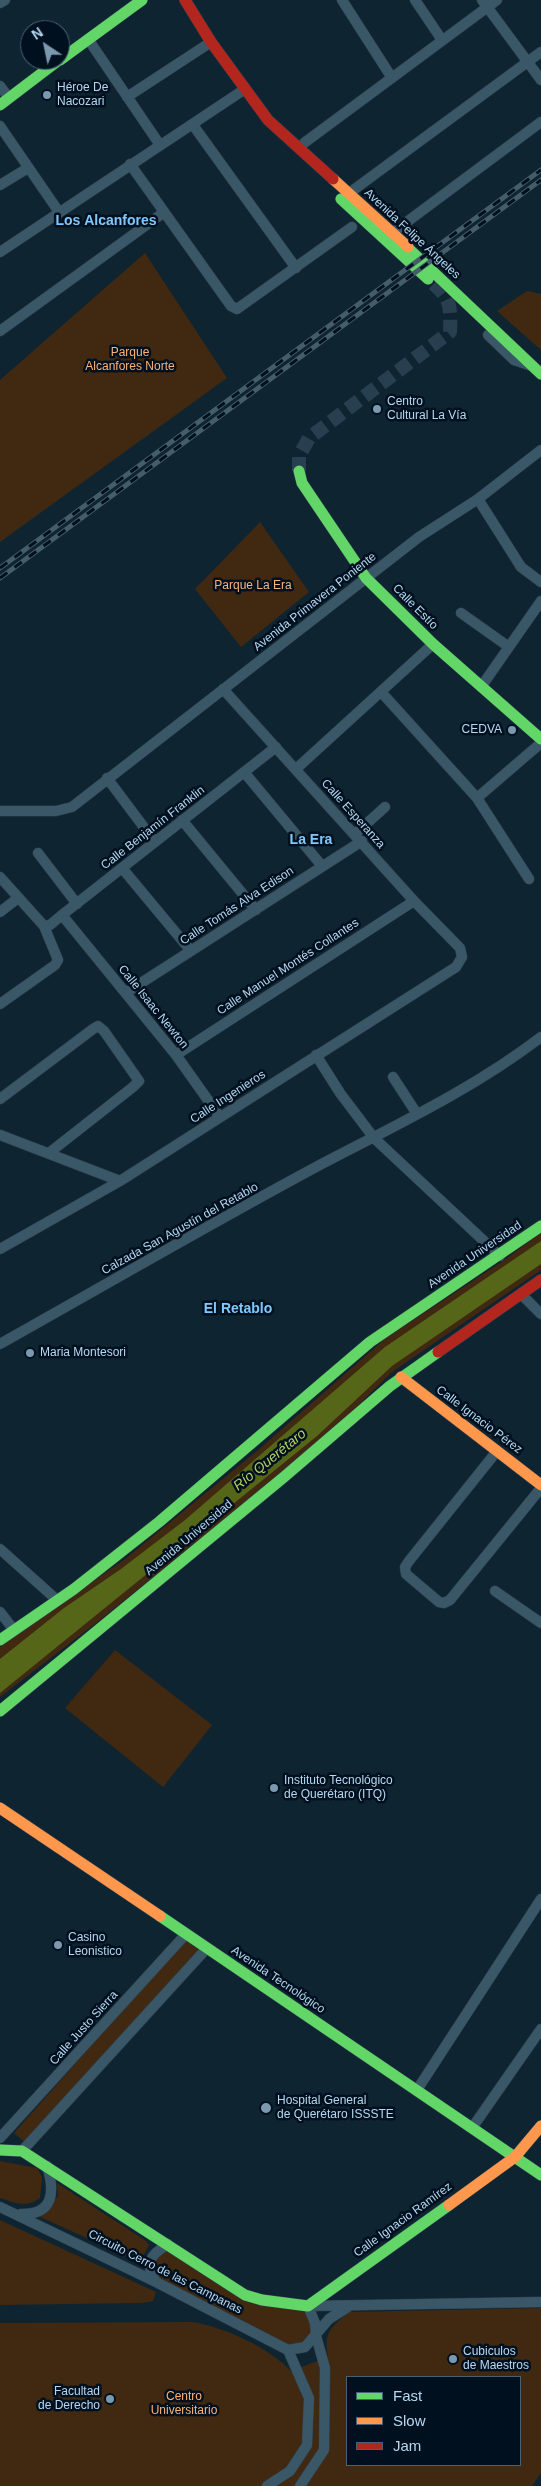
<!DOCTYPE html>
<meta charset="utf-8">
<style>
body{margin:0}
#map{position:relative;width:541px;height:2486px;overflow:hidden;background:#0e2431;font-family:Helvetica,sans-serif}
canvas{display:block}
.legend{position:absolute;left:346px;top:2376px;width:175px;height:90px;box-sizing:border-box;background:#00101e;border:1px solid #486073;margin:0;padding:6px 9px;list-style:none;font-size:15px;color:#b5d8f2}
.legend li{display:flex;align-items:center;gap:10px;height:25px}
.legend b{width:25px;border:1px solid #486073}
.north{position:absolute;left:20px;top:20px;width:50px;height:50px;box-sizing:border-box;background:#00101e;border:1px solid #486073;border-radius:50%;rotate:326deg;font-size:14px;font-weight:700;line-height:20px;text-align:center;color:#b5d8f2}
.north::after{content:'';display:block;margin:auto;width:18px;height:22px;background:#7b99ae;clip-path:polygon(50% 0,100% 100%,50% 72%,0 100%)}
</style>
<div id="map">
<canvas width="541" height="2486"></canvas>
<ul class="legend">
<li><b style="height:6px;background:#63d668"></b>Fast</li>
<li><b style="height:6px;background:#ff974d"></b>Slow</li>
<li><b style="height:6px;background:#b3261e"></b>Jam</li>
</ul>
<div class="north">N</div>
</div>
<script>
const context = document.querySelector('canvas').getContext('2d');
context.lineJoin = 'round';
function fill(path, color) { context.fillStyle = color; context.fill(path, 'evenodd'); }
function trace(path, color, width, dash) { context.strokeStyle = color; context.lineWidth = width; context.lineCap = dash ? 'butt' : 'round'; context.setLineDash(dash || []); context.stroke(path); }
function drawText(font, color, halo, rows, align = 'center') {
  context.font = font + ' Helvetica,sans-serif'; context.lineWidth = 5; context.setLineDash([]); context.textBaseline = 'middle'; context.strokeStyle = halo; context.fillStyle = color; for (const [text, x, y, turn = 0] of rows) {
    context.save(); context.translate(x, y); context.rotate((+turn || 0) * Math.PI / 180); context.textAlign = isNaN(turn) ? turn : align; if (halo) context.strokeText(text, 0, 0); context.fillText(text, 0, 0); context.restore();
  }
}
fill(new Path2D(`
 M145 253 227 378 0 542V380Z
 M527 291 541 294V350L497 311Z
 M260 522 309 592 241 647 195 589Z
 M541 1233V1270L392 1372 331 1432 100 1620 0 1697V1647L125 1559 257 1451 386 1338 500 1263Z
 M115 1650 212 1725 163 1787 65 1708Z
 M187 1938 200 1950 27 2144 14 2133Z
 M0 2161 37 2168 42 2177 40 2198C26 2208 15 2203 0 2198Z
 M57 2183 146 2241 149 2245 141 2260H136L38 2216 58 2196Z
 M0 2220 156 2292 153 2301 141 2303 0 2305Z
 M162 2248 226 2285 308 2306 316 2336 288 2350 156 2282 150 2261Z
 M541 2308V2473L532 2486H0V2323L192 2322C224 2327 268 2347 291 2371L328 2357C324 2331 330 2328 349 2312ZM347 2377H520V2465H347Z`), '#412911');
fill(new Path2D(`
 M541 1241V1264L392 1366 317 1436 0 1693V1659L64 1608 121 1569 185 1520 385 1347Z`), '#556618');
trace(new Path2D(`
 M299 471V456L309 438 450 332C451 304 451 298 428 279`), '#273f4e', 14, [14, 7]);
const street = new Path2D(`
 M342 0 392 78
 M415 0 442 40
 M482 0 541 80
 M0 3 5 0
 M88 39 160 145
 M0 86 9 98
 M127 97 211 42
 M193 125 296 268
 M0 126 59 212
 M304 143 497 0
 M130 164 231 306 237 309 352 227
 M0 185 28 168
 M352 191 541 52
 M396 230 541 122
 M0 252 242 91
 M0 331 163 213
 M488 335 514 360 532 366
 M478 499 521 567 541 582
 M461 613 509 647
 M481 687 541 601
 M382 693 477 798 529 879
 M296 769 433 644
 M244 772 322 866
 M107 778 155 842
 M477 798 541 743
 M0 811H56L72 807 419 537 478 499 541 450
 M182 820 256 910
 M355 834 385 807
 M38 853 77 904
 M122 868 191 951
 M0 877 44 926 58 960 55 965 0 1004
 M0 912 18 898
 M62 915 176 1055 220 1117
 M44 926 50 925 62 915 276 747
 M127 992 362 841
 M176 1055 414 901
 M316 1055 340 1093 374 1138 500 1256
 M393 1077 417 1114
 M0 1099 93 1029 98 1026 104 1031 139 1081 133 1087 49 1153
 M0 1135 120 1181
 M0 1249 120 1181 456 967 462 957 460 948 414 901 223 689
 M521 1294 541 1314
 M0 1344C105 1285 210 1224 316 1167 392 1127 472 1090 541 1037
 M497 1451 409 1561 405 1567 406 1574 439 1602 444 1603 450 1600 541 1488
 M0 1549 57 1600
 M495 1591 541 1623
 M0 1612 14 1630
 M417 2090 541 1899
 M472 2128 541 2029
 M0 2138 186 1934
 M22 2151 207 1948
 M0 2207 156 2282 288 2350 305 2347 329 2319 348 2307
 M21 2214C54 2215 55 2191 47 2166
 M156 2282C144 2263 150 2255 168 2244
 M267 2486 290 2471 307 2445 309 2398 288 2350
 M300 2486 324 2450 325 2368 316 2336 315 2323 308 2306 541 2302`);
const fast = new Path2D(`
 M60 60 142 0
 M0 105 59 60
 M341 199 428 279
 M409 249 541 374
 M299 471 302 483 366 578 433 644 541 739
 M0 1640 74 1589 159 1522 370 1342 541 1226
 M0 1711 284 1477 390 1386 438 1352
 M160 1916 541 2175
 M0 2150 22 2151 245 2295 262 2300 308 2306 449 2205`);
const slow = new Path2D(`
 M333 179 408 247
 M401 1377 541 1485
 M0 1808 160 1916
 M449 2205 515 2157 541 2126`);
const jam = new Path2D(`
 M185 0 211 42 268 120 333 179
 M438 1352 541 1280`);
trace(street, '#2e3e4b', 11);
trace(fast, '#2e3e4b', 12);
trace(slow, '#2e3e4b', 12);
trace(jam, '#2e3e4b', 12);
trace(street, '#395767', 10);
trace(fast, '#63d668', 11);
trace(slow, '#ff974d', 11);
trace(jam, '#b3261e', 11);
const rail = new Path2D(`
 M0 568 541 170
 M0 578 541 180`);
trace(rail, '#455c69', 5);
trace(rail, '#00101e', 3, [9]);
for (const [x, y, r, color] of [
 [47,95,5,"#7b99ae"],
 [377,409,5,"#7b99ae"],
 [512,730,5,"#7b99ae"],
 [30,1353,5,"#7b99ae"],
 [274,1788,5,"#7b99ae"],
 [58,1945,5,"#7b99ae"],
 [266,2108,6,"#7b99ae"],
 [453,2359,5,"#7b99ae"],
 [110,2399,5,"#7b99ae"]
]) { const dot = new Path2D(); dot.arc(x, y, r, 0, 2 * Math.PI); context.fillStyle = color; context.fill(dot); trace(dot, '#00101e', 2); }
drawText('12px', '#b5d8f2', '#00101e', [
 ["Héroe De",57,88],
 ["Nacozari",57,102],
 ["Centro",387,402],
 ["Cultural La Vía",387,416],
 ["CEDVA",502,730,"right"],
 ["Maria Montesori",40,1353],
 ["Instituto Tecnológico",284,1781],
 ["de Querétaro (ITQ)",284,1795],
 ["Casino",68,1938],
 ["Leonistico",68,1952],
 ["Hospital General",277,2101],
 ["de Querétaro ISSSTE",277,2115],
 ["Cubiculos",463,2352],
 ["de Maestros",463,2366],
 ["Facultad",100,2392,"right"],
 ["de Derecho",100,2406,"right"]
], 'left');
drawText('12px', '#b5d8f2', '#00101e', [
 ["Avenida Felipe Ángeles",412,234,43],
 ["Avenida Primavera Poniente",315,602,-38],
 ["Calle Estío",415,607,45],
 ["Calle Esperanza",353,814,48],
 ["Calle Benjamín Franklin",153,828,-38],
 ["Calle Tomás Alva Edison",237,906,-33],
 ["Calle Manuel Montés Collantes",288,967,-33],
 ["Calle Isaac Newton",153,1007,51],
 ["Calle Ingenieros",228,1097,-33],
 ["Calzada San Agustín del Retablo",180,1229,-29],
 ["Avenida Universidad",475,1255,-34],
 ["Calle Ignacio Pérez",479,1420,37],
 ["Avenida Universidad",189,1538,-40],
 ["Avenida Tecnológico",278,1980,34],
 ["Calle Justo Sierra",84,2028,-48],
 ["Calle Ignacio Ramírez",403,2220,-36],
 ["Circuito Cerro de las Campanas",165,2272,27]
]);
drawText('12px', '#fab378', '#00101e', [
 ["Parque",130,353],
 ["Alcanfores Norte",130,367],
 ["Parque La Era",253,586],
 ["Centro",184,2397],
 ["Universitario",184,2411]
]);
drawText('bold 14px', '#80c8fc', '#00101e', [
 ["Los Alcanfores",106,221],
 ["La Era",311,840],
 ["El Retablo",238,1309]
]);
drawText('italic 14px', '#b6d062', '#00101e', [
 ["Río Querétaro",270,1460,-39]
]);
</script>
